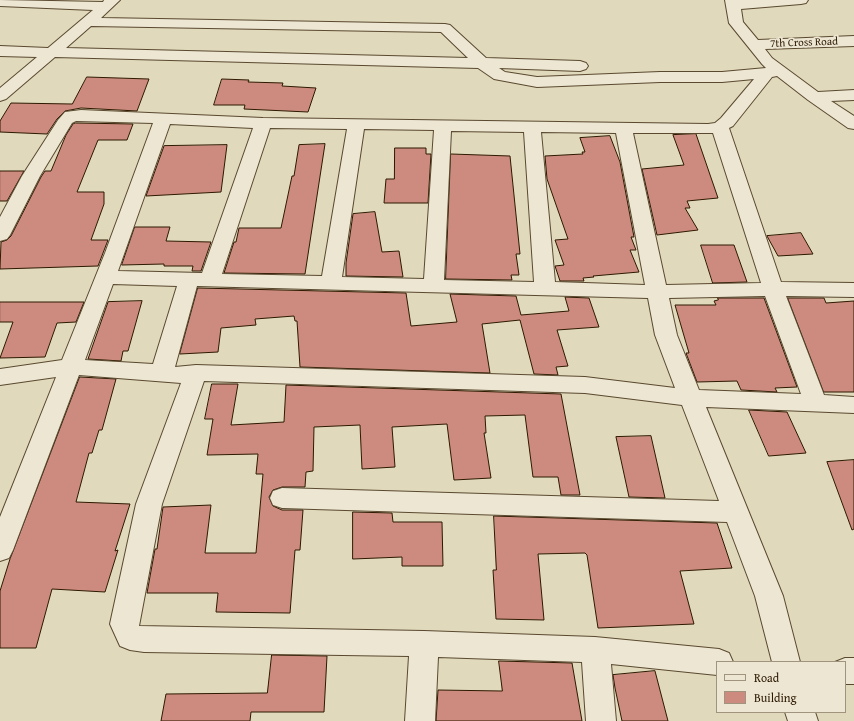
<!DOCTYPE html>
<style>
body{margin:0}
#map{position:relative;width:854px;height:721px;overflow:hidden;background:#e1d9bb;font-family:"Gentium Book Plus",serif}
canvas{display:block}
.legend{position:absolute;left:716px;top:661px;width:130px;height:52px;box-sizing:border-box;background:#ece6d3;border:1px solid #a0947f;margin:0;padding:5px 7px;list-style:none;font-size:12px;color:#2d1900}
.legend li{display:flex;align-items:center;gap:8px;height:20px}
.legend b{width:20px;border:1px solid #a0947f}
</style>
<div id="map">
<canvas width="854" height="721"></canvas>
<ul class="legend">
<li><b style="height:5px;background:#ece6d3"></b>Road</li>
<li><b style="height:11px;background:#cc8b7e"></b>Building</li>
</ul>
</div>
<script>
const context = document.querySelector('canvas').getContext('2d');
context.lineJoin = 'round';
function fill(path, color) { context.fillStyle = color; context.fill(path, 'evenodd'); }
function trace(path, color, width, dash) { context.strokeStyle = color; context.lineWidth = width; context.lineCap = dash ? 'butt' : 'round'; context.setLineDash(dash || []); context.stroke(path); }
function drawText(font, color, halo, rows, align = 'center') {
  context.font = font + ' "Gentium Book Plus",serif'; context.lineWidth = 3.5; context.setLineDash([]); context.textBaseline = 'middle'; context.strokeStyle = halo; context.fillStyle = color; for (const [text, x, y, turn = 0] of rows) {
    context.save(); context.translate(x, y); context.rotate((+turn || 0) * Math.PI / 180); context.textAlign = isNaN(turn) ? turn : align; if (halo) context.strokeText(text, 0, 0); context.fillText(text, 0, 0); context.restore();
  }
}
const building = new Path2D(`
 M87 77 149 79 137 111 81 108 65 111 57 119 47 134 0 132V121L11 103 72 104Z
 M222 79 249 80 248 82 283 83 282 86 316 88 308 112 244 109 245 105H214Z
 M76 123 133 124 127 140H98L77 192H104V204L91 240H108L98 266 0 269 1 242 7 240 11 236 41 177 45 171H51L66 135 73 124Z
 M696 134 718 198 687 201 690 208H685L698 230 657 235 642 169 684 165 673 135Z
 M610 136 620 162 634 237H631L636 250H630L639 272 593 276 594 277 583 278 584 281H560L555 266 564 265 555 240 568 239 547 179 545 156 583 154 582 152H585L580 138Z
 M325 144 305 274 224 273 234 242H236L239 228H281L292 176H294L299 145Z
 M227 145 221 192 146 196 164 146Z
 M395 148H426V154H431L428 203H384L386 179H394Z
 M451 154 510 156 520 254H516L519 275H511L512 280 446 279Z
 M0 171H24L7 201H0Z
 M375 212 382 252 399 251 403 277 346 276V263L353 214Z
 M135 227H170L166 241 211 242 201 271H192L193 266H164V264L122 265Z
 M801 233 813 254 778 256 767 236Z
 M701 245H734L747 282 713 283Z
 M198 288 406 293 411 326 457 322 450 294 516 296 521 315 569 311 565 297 589 298 599 327 557 330 568 366 556 367 558 375 534 374 520 320 482 324 490 373 300 367 297 321H295L294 316 255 319 256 325 221 328 218 352 180 354Z
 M718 298H764L797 387 775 388 777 392 741 390 737 381 697 382 686 353H689L675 305H716L714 301 718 300Z
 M788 298H824L826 303 854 301V392H824Z
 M142 301 128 351H123L121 361 88 359 108 302Z
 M0 302H84L76 322 57 323 45 357 0 358 13 322H0Z
 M80 377 116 379 102 430H99L92 453H89L76 502 130 504 115 551 118 550 105 592 52 589 36 648H0V591L10 559Z
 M212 384H238L231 425 284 422 286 385 561 394 580 495H561L558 477H533L525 415 485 416 486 433H484L491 478 454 480 447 424 392 427 395 467 362 469 360 425 314 427 313 471 306 472 305 487H282L273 490 269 497 273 506 282 510H303L300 550H295L290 613 216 612 218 593H147L155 549H157L163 507 211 505 205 553H256L263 474H256L258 454 207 455 213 419H205Z
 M749 410 787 412 806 453 769 456Z
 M651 436 665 498 629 497 616 437Z
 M854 460V529L852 530 827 462Z
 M353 512 392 513 393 522H442L443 566H402V557L353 559Z
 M494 516 717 523 732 568 680 571 694 624 598 628 587 555 585 553 538 554 544 620 496 619 493 570H496Z
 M272 655 327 656 324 712H251L250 721H161L166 694 267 693Z
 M499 661 572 663 582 721H436L438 690 502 691Z
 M655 671 668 721H622L615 688 613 675Z`);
fill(building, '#cc8b7e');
trace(building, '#2d1900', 1);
const minor = new Path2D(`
 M0 0 103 2 104 0H120L101 18 445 24 450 25 486 58 580 61 586 63 588 66 586 69 580 71 499 68 505 72 537 77 660 72H722L766 68 762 64 729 23 725 0H808L806 3 801 4 741 9 743 22 758 40 854 36V46L765 49 772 58 818 92 854 90V100L831 101 854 116V129L848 128 808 100 777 76 772 77 733 126 729 128 781 282 854 283V297L786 296 824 395 854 397V413L706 407 783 596 800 662H772L755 596 727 522 282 508 273 505 270 498 273 491 282 488 719 501 682 405 585 393 204 381 162 504 139 626 424 631 595 637 719 649 729 653 733 662H717V675L611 664 616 721H586L582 662 438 657 435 721H405L409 656 144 652 130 650 120 646 110 624 136 504 181 383 79 375 13 550 9 558 0 561V517L56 377 0 385V369L62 360 105 253 153 123 76 121 72 123 40 176 10 235 7 239 0 241V217L22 176 58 120 65 112 81 110 263 118 708 124 715 123 721 118 754 79 722 82H660L537 87 494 79 478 68 55 57 6 99 0 101V88L37 57 0 56V46L48 48 93 10 0 6ZM91 26 441 32 468 58 66 48ZM170 124 253 128 202 273 118 271ZM270 128 347 129 322 276 222 274ZM364 129 434 130 424 279 342 277ZM451 131 524 132 534 282 444 280ZM541 132 616 133 645 285 555 282ZM633 133H713L761 283 666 285ZM113 284 177 286 153 364 85 360ZM197 286 648 298 655 335 675 388 585 377 196 365 175 367ZM765 296 801 394 699 390 677 335 669 298Z
 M845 658H854V684H845V662H835Z
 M785 712H815L818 721H788Z`);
trace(minor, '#5a492f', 2);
fill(minor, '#ece6d3');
drawText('11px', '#2d1900', '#ece6d3', [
 ["7th Cross Road",804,43,-2]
]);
</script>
